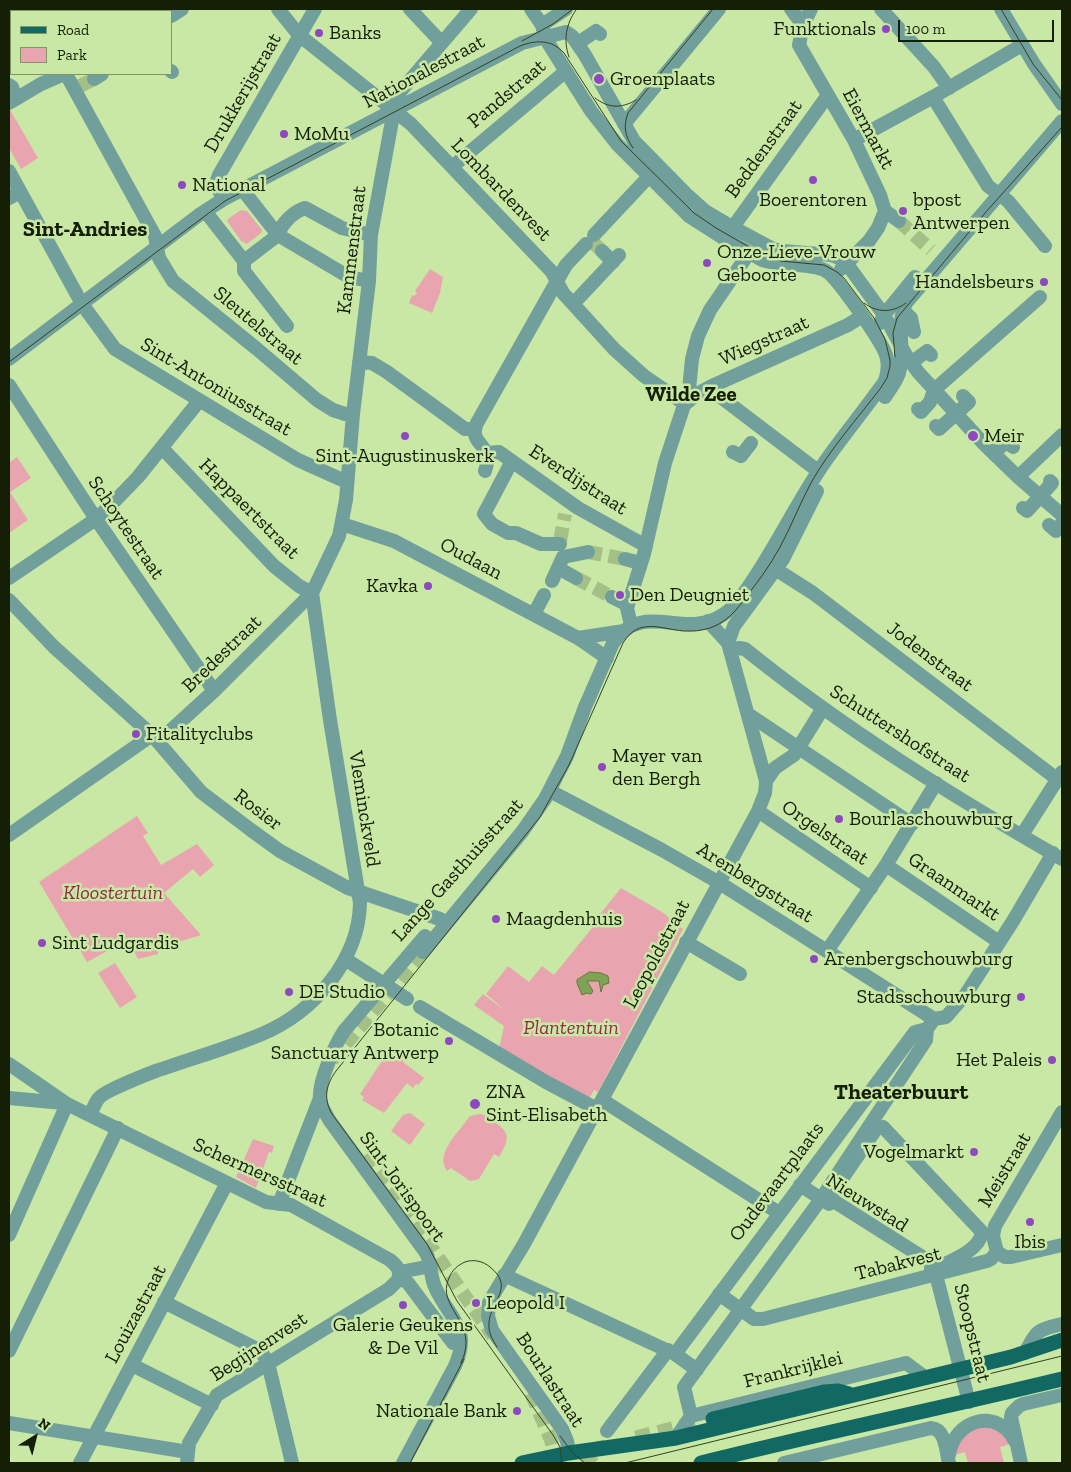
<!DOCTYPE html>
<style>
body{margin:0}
#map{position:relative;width:1071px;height:1472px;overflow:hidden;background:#c9e8a6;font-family:"Zilla Slab",serif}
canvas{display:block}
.frame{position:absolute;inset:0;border:10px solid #141f06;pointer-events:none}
.legend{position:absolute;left:10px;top:10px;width:162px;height:65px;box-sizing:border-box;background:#c9e8a6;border:1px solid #819866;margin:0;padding:6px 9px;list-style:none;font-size:15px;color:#141f06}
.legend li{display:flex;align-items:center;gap:10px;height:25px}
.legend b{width:25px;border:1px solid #819866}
.north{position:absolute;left:10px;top:1412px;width:50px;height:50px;-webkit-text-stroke:4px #c9e8a6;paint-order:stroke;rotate:36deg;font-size:14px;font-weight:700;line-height:20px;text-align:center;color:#141f06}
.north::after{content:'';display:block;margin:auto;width:18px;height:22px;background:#141f06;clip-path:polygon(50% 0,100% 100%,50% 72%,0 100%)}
.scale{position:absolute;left:898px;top:20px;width:156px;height:22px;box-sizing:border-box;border:2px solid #141f06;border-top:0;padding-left:6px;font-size:15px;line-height:18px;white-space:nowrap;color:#141f06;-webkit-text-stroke:4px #c9e8a6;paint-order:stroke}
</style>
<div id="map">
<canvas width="1071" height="1472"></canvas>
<div class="frame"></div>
<ul class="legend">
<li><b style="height:6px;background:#126963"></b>Road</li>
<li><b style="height:14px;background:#e8a5af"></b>Park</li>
</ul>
<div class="north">N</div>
<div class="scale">100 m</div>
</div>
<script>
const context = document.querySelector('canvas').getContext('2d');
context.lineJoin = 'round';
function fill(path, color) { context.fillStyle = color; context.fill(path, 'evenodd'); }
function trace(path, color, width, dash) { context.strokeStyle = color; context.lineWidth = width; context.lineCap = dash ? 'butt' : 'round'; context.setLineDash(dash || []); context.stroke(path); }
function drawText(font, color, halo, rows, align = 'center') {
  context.font = font + ' "Zilla Slab",serif'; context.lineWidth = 5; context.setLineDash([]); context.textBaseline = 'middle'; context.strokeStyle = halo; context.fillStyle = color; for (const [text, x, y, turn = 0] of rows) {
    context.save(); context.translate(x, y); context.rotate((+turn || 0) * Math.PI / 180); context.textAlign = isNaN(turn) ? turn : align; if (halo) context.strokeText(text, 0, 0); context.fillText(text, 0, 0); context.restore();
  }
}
fill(new Path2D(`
 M9 108 38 158 21 169 9 148Z
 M241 210 247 211 262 230 261 233 247 244 241 241 227 221 229 218Z
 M430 269 443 277 440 293 432 313 409 303 412 295 414 296 417 293 415 291Z
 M17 457 31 478 10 492 28 520 9 533V463Z
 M137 816 148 833 143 836 161 865 197 844 214 865 200 877 193 869 164 893 201 935 158 948V954L138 959 128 940 87 962 39 882Z
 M621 888 662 912 683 929 598 1092 594 1090 589 1099 499 1049 504 1026 474 1005 483 994 506 1011 486 994 508 966 529 982 542 966 554 975 592 928V924Z
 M115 963 137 997 120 1008 98 973Z
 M392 1046 407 1057 403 1062 424 1078 418 1085 416 1084 413 1088 407 1083 384 1113 362 1100 364 1097 360 1094Z
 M410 1113 425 1124 410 1145 391 1131 403 1115Z
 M480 1114C486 1115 490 1119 495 1122 512 1134 508 1141 499 1157L494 1154 479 1179 470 1181 451 1168 447 1171C435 1154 457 1134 467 1120L470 1116Z
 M253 1139 274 1146 272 1153 269 1152 256 1188 236 1177Z
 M986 1426 1001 1432 1010 1444 1000 1447 1004 1463H968L965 1452 954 1455 965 1432Z`), '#e8a5af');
const water = new Path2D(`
 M590 972 601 973 608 976 609 983 603 985 601 992 599 981H587L593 991 591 994 587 993 582 995 577 983V980Z`);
fill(water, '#7fa254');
trace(water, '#5f7b3d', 1);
trace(new Path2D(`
 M80 86 94 79
 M899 221 931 250
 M590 240 602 251
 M560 541 565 514
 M588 552 625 559
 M576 578 612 597
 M332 1060 423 952
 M364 1156 430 1246 493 1336
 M531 1393 551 1440 557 1463`), '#a5c086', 14, [14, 7]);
trace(new Path2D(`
 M636 1438 696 1423
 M582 1463 600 1448 605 1447`), '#a5c086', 15, [15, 8]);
trace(new Path2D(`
 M36 9 37 11
 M143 9 144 11
 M278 9 299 35 411 124 552 272 563 293 614 349 644 376 685 404
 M410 9 441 42
 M791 9 803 25 799 45 854 140 880 195 885 211 878 228 869 241 841 269
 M881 9 934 67 949 88
 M1001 9 1034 64 1062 104
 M98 11 104 9
 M171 16 182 9
 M542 25 566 9
 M803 25 811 9
 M581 41 596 31 600 34
 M9 46 11 45
 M171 71 172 72
 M66 74 155 236 159 258 173 281 257 349 317 400 333 410 345 414H353
 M94 79 102 74
 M9 85 12 87 16 99
 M933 97 988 186 1008 201 1045 246
 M9 103 41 84 64 74
 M624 124 719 9
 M854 140 933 97 1022 45
 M452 167 566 71
 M9 171 82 304 115 349 298 460 347 482
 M242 189 278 235 349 277 369 281
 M9 198 20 192
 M224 199C218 190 214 185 219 175L315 9
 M205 211 244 261
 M885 211 899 221
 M728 234 828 95
 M278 235C282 223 293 212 305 208L342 228 371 235
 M594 235 654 171
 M602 251 613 262
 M244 261V271L287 326
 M244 261 278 235
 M573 304 619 255
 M906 313 911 318 914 332
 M880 323 884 315 915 277
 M9 359 199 215 224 199 522 43 566 32 572 36 585 55 634 141 686 194 705 211 732 227 773 249 783 251 831 255 840 258 847 264 884 315 906 355 918 372 984 444 1018 477 1062 515
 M359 362 372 363 387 372 465 429H474
 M911 363 927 351 931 355
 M9 385 96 519 214 691
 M712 386 722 398 818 471
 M885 397C890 389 896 382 899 373 906 350 895 325 906 303L1062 121
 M685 404 697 394 712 386 848 325 862 316
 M918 409 921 412 930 402 934 390 1040 297
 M936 426 939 429 969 402 963 396
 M162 448 274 566 299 586 312 593
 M733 452 741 456 751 443
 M487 453 499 452 578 508 646 546
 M994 454 1004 443 1009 444 1013 447
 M512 461 484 514 492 524 508 533H516L541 544H560
 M485 471C495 442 467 446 477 423L566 265 586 244
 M1018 477 1062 435
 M1023 508 1027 511 1052 483 1050 481
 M342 524 394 541 578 638 607 658
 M1049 525 1056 531 1062 523
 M563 557 588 552
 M625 559 640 563
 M769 565 813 593 1057 779
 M558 568 576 578
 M9 578 96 519 109 507 138 477 199 401
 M552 581 563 557
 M612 597 628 605
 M9 600 54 647 152 735 201 792 251 830 280 851 348 888 440 919
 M534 614 544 595
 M631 625 627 608 644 554 665 463 689 390 692 359 698 336 710 310 749 253
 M578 638 624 631
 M728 643 734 626 783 559 817 491
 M730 651 739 648 745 649C843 728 952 796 1062 859
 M748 714 912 824
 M158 742 214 691 312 593 339 536 346 500 353 414 369 281 371 235 394 110 399 93 471 9
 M766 781 775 768 794 755 823 708
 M550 791 662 850 718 882 934 1019
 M758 811 871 888
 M9 835 152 735
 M1022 835 1062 772
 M886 865 999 942
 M686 942 740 974
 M827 951 886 865 936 783
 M423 952 522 832 545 799 567 756 585 707 613 643C644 598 684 642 724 614 736 606 745 592 753 580 777 544 796 505 820 469 840 439 864 411 885 381 888 372 889 364 886 355 882 342 837 277 826 271 809 262 782 267 762 260L725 239 689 216 617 144 591 111 545 38 542 25 531 9
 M345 959 407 999
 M420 1007 546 1082 597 1109
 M934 1019 946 1017 966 994 1013 921 1053 853
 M9 1064 67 1104 266 1202 291 1205 390 1260C396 1265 400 1269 399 1277
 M9 1098 63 1103
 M602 1100 779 1213
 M90 1115C93 1110 95 1102 99 1098 104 1091 154 1071 165 1068 197 1057 231 1047 262 1034 314 1012 359 960 360 903L330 720 312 593
 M883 1127 982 1232C980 1250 953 1260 938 1267L829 1198 876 1129Z
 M800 1185 829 1204
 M279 1204 320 1098
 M9 1235 67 1104
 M997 1252 993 1236 995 1226 1062 1112
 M997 1252 1005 1257H1011L1062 1245
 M931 1269 936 1275 969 1402
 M400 1272 431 1266
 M504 1275 675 1354 697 1370
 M399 1277 408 1283 453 1343
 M719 1294 754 1319H763L987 1261 991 1259 997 1252
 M164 1302 261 1351 268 1363 292 1463
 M9 1351 118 1128
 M1025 1353C1037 1330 1037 1330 1062 1324
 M675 1354 915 1032 927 1029 932 1022
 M132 1365 212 1405
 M691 1416 684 1387 821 1199 926 1040 927 1029
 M9 1423 188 1452
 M607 1431 668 1350
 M676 1438 691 1416 906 1363 926 1378
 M569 1453 567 1441 562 1429 492 1330 488 1316 489 1303 492 1297 524 1244 758 811 765 793 766 781 728 643 708 621
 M949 1455C954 1419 998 1407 1015 1441
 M80 1463 227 1183
 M187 1463 189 1443 217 1395 389 1289 397 1281 399 1277
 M403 1463 455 1366C472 1327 449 1319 435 1287 430 1276 432 1264 426 1253L330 1121C326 1114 321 1107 320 1099 318 1082 335 1045 344 1031L425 936
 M784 1463 931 1428C946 1429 946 1452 949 1463
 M1021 1463 1011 1417 1012 1413 1019 1406 1023 1404 1062 1395`), '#719f9b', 14);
trace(new Path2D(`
 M713 1419 824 1392 838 1391 849 1394
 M522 1463 569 1453 676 1438 1011 1357 1062 1340
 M701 1463C821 1433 942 1408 1062 1379`), '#126963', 15);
trace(new Path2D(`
 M1001 9 1033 64 1062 100
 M522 41 553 24 573 9
 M569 57C563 40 566 24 576 10
 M595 98C608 108 621 109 636 100
 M633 148C625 136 623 127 628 113L713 9
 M864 303C877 313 893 313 906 303
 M895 357 893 333 897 318 985 213 1062 127
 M9 362 225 201 520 46C536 40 551 39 564 53L621 141 694 213 716 228 763 255 781 261 824 265 837 272 844 278 874 318 885 339 890 360V366L887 378 880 389C857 419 831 448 812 481 800 503 791 527 779 549 770 565 760 579 749 593 743 601 737 610 730 616 717 628 701 632 684 631 660 629 639 617 623 643L569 765 540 817 336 1071C326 1085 323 1098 332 1114L427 1244 457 1301 553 1435 560 1447 562 1463
 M461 1363C481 1322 435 1308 449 1278 452 1270 458 1265 465 1262 473 1259 483 1261 490 1267 515 1287 491 1301 489 1322 488 1332 492 1339 497 1347
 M560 1436 572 1452 585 1463
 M410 1463 464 1359
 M625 1463 1062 1356`), '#334121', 1);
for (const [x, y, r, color] of [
 [886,29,5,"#8d49bd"],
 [319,33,5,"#8d49bd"],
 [599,79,6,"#8d49bd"],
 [284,134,5,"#8d49bd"],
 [813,180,5,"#8d49bd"],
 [182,185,5,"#8d49bd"],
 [903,211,5,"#8d49bd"],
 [707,263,5,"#8d49bd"],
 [1044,282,5,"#8d49bd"],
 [405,436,5,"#8d49bd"],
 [973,436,6,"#8d49bd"],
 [428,586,5,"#8d49bd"],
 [620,595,5,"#8d49bd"],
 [136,734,5,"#8d49bd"],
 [602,767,5,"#8d49bd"],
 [839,819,5,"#8d49bd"],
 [496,919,5,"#8d49bd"],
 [42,943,5,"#8d49bd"],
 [814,959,5,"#8d49bd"],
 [289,992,5,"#8d49bd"],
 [1021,997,5,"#8d49bd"],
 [449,1041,5,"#8d49bd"],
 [1052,1060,5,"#8d49bd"],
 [475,1104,6,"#8d49bd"],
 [974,1152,5,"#8d49bd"],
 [1030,1222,5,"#8d49bd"],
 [476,1303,5,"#8d49bd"],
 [403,1305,5,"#8d49bd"],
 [517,1411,5,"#8d49bd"]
]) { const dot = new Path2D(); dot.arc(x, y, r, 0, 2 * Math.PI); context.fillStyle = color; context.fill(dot); trace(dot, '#c9e8a6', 2); }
drawText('20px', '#141f06', '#c9e8a6', [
 ["Funktionals",876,29,"right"],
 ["Banks",329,33],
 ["Groenplaats",610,79],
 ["MoMu",294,134],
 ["National",192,185],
 ["Boerentoren",813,200,"center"],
 ["bpost",913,200],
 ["Antwerpen",913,223],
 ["Onze-Lieve-Vrouw",717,252],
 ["Geboorte",717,275],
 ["Handelsbeurs",1034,282,"right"],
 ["Meir",984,436],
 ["Sint-Augustinuskerk",405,456,"center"],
 ["Kavka",418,586,"right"],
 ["Den Deugniet",630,595],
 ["Fitalityclubs",146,734],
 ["Mayer van",612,756],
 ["den Bergh",612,779],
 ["Bourlaschouwburg",849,819],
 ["Maagdenhuis",506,919],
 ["Sint Ludgardis",52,943],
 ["Arenbergschouwburg",824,959],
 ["DE Studio",299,992],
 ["Stadsschouwburg",1011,997,"right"],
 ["Botanic",439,1030,"right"],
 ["Sanctuary Antwerp",439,1053,"right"],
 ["Het Paleis",1042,1060,"right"],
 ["ZNA",486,1092],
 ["Sint-Elisabeth",486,1115],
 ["Vogelmarkt",964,1152,"right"],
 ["Ibis",1030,1242,"center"],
 ["Leopold I",486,1303],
 ["Galerie Geukens",403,1325,"center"],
 ["& De Vil",403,1348,"center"],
 ["Nationale Bank",507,1411,"right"]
], 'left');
drawText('20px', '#141f06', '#c9e8a6', [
 ["Nationalestraat",424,72,-28],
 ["Drukkerijstraat",243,93,-60],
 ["Pandstraat",507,94,-40],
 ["Eiermarkt",868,129,62],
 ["Beddenstraat",764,149,-54],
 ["Lombardenvest",501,190,46],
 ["Kammenstraat",352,250,-83],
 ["Sleutelstraat",258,326,40],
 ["Wiegstraat",764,341,-24],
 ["Sint-Antoniusstraat",216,387,31],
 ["Everdijstraat",578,480,33],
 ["Happaertstraat",249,509,45],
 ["Schoytestraat",126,528,56],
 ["Oudaan",471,559,28],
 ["Bredestraat",222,654,-44],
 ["Jodenstraat",930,657,37],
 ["Schuttershofstraat",900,734,33],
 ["Vleminckveld",364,809,81],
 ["Rosier",258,810,37],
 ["Orgelstraat",825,833,34],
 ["Lange Gasthuisstraat",458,870,-48],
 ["Arenbergstraat",755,883,32],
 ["Graanmarkt",954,887,34],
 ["Leopoldstraat",657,954,-62],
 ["Meistraat",1005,1170,-59],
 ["Schermersstraat",260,1173,24],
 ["Oudevaartplaats",777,1182,-53],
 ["Sint-Jorispoort",402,1187,54],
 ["Nieuwstad",867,1203,32],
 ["Tabakvest",898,1264,-14],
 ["Louizastraat",136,1314,-62],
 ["Stoopstraat",972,1333,76],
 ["Begijnenvest",259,1347,-33],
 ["Frankrijklei",793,1370,-14],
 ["Bourlastraat",550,1380,57]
]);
drawText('italic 20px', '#942946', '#c9e8a6', [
 ["Kloostertuin",113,893],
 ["Plantentuin",571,1028]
]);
drawText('bold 21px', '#141f06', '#c9e8a6', [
 ["Wilde Zee",691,395]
]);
drawText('bold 22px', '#141f06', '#c9e8a6', [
 ["Sint-Andries",85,230],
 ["Theaterbuurt",901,1093]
]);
</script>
